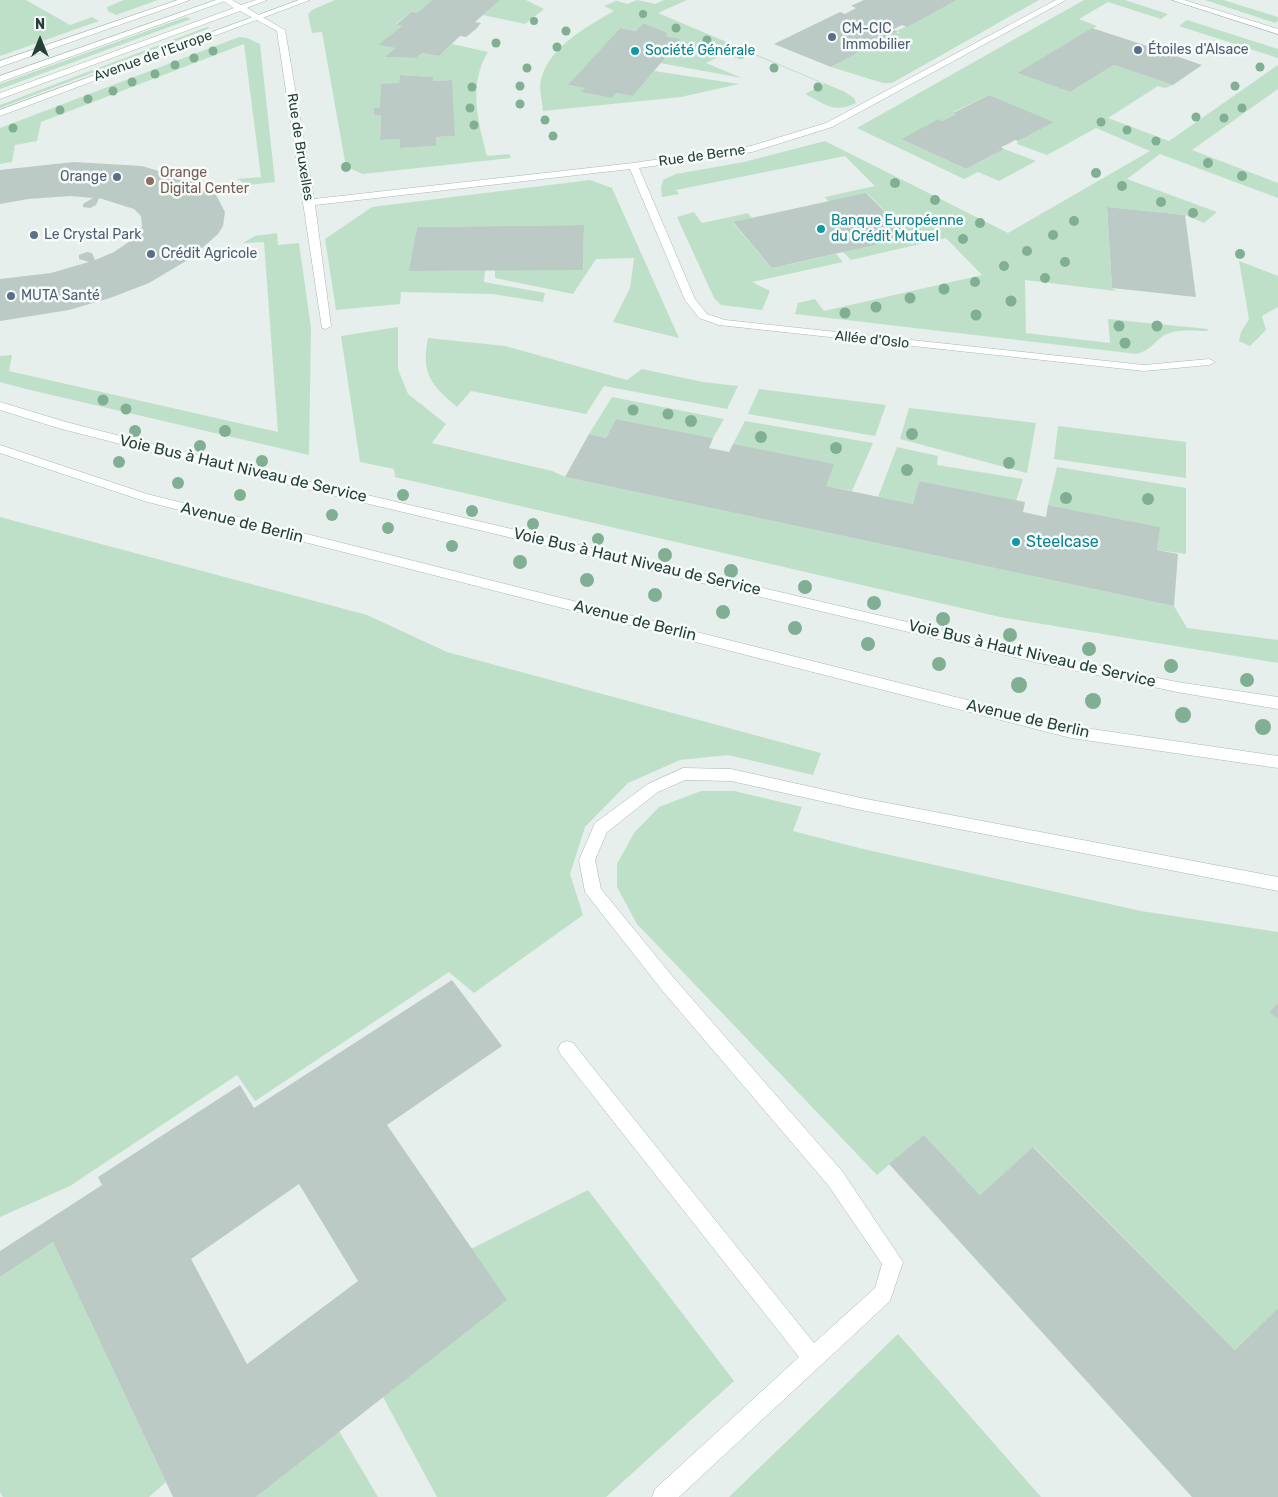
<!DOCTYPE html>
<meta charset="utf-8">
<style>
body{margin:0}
#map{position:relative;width:1278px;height:1497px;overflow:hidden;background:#e6efeb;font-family:Rubik,sans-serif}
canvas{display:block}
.north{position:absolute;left:15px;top:15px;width:50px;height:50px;-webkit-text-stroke:4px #f7fbf9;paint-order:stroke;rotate:0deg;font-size:14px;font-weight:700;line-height:20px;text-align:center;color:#24423a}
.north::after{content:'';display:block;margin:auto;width:18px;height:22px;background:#24423a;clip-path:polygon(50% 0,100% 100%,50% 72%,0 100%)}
</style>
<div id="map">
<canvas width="1278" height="1497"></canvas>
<div class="north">N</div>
</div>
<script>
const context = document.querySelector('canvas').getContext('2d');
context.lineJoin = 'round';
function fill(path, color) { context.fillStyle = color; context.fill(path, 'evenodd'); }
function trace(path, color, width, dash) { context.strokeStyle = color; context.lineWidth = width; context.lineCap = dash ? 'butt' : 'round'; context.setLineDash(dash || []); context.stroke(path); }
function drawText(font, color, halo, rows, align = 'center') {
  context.font = font + ' Rubik,sans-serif'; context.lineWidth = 5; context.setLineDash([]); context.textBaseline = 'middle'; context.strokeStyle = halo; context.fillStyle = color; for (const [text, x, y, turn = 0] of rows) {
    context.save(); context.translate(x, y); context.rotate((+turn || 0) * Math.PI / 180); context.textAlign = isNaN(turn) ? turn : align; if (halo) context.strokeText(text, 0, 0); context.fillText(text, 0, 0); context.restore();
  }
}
fill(new Path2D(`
 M0 0H26L70 25 92 17 99 21 0 56Z
 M124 0H158L116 15 108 11 107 7Z
 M335 0H432L417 13 411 12 396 24 402 26 379 45 395 48 386 57 416 58 422 53 439 56 452 44 488 52C468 84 478 122 487 156L509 154 511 158 363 174 346 167 322 32 312 33 308 14 312 10ZM400 75 432 77 433 81 451 80 455 136 436 137V146L400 148V139L380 140 381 115H374L375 108H380L399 83Z
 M500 0H526L544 9 525 24 483 15Z
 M614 0 628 4 637 0 655 4 664 0H687L658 13 845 92 854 98 856 103C834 114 825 104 805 94L824 84 752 54 739 59 724 54 706 63 742 78 660 63 681 39 666 36 668 33 643 23 636 31 620 28 569 85 585 88 582 92 612 98 616 93 633 96 654 71 739 84 681 97 543 111C542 100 538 86 542 76 552 45 588 26 614 11L604 6 616 1Z
 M957 0H1039L892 83H883L831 67 896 32 901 34 897 31Z
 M1084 0H1125L1168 14 1161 19 1108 2 1079 19 1097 26 1017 73 1070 92 1114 65 1173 85 1165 88 1158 86 1108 118 1169 141 1278 65V89L1192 150 1278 183V198L1160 154 1127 179 1217 212 1204 223 1185 215 1107 207 1112 288 1116 291 1025 280 1026 333 1110 343 1108 319 1208 329 1207 331C1193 331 1176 328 1163 336 1152 344 1152 349 1137 354L795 314 798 303 815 299 824 311 982 275 946 238 851 260 843 252 910 236 867 193 829 202 825 197 875 186 845 156 676 190 679 194 662 197 661 188 663 180 676 174 744 162 825 141 1008 233 1150 151 1096 128 1047 155 1017 144 1018 141 1053 122 989 95 953 112 956 114 942 121 939 120 901 139 966 169 1004 149 1036 161 999 181 978 172 964 179 857 128Z
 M1205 0H1223L1278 17V21L1275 23Z
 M186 17 191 19 0 89V84Z
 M1187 20 1278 49V58L1179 26Z
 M207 27 210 28 0 108V105Z
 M239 37 247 38 260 44 275 182 247 185 237 179 261 177 244 44 41 122 37 141 15 145 12 162 0 164V128Z
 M590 180 612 188 679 338 613 322 630 288 634 258 596 259 573 294 495 278V270H583L584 225 417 227 410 271 485 270 484 282 545 293 543 302 492 294 401 292 400 304 336 310 325 239 372 207Z
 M694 212 702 223 748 213 752 218 733 223 772 268 836 254 843 262 752 282 770 291 762 310 721 305 714 298 677 217Z
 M277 233 278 245 299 243 311 328 309 455 26 389 0 382V356L12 355 9 371 278 432 264 242 243 243 255 236Z
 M1239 261 1278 276V307L1262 316 1266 330 1250 346 1239 341 1241 332 1249 319Z
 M398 327V369L408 394 446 424 432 443 552 471 565 477 1174 606 1187 628 1278 640V663L1000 617 395 477 394 469 360 462 341 336Z
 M428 338 505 346 627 380 642 369 703 382 738 386 727 409 604 386 586 414 471 391 457 407C431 385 421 374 428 338Z
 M759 389 886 405 875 436 748 414Z
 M612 397 724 419 713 438 616 419 606 438 589 434Z
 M909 408 1036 423 1027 473 900 439Z
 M745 421 873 443 852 491 826 486 733 444Z
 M1058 426 1186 442V478L1054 459Z
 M897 447 938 456 937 465 1023 479 1016 501 919 481 913 504 878 497Z
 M1057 467 1186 488V554L1157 550 1159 527 1048 505Z
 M0 517 367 615 447 652 821 753 813 775 728 755 680 760 628 783 585 827 570 874 583 915 474 993 449 972 255 1101 237 1075 70 1186 0 1217Z
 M701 791H734L802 807 793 831 859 848 1141 911 1278 932V1003L1269 1012 1278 1019V1308L1235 1350 1034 1147 980 1195 924 1135 877 1175 637 924 617 887V864L634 833 659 807Z
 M588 1190 734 1381 606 1497H437L383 1397 471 1249Z
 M53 1242 166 1482 149 1497H3L0 1492V1277Z
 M898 1334 1041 1497H729Z
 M339 1431 378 1497H256Z`), '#bfe0c8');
fill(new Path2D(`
 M432 0H500L475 22 481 23 476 29 466 37 460 36 439 56 422 53 416 58 385 57 395 48 378 45 402 26 396 25 411 12 417 13Z
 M864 0H957L907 27 902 25 892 30 898 31 831 67 774 44 840 12 845 14 856 8 851 6Z
 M643 23 668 33 666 36 681 39 633 96 616 93 612 98 581 92 585 88 568 85 620 28 636 31Z
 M1092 28 1144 45 1202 65 1173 85 1114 65 1070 92 1017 73Z
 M400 75 433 77V81L452 80 455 136 436 137V146L400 148V139L380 140 381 115H374V108H380L381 84 399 83Z
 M989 95 1054 122 1018 141 1015 140 1008 144 1001 147 1004 149 966 169 901 139 939 119 942 121 956 114 953 113Z
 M74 162 142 166 195 182 216 195 225 212 223 226 218 234 191 258 149 283 110 298 69 310 0 321V279L51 273 89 262 79 259V255L87 252 92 253 95 260 114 252 133 239 142 227 141 216 134 209 99 198 96 205 90 208 83 207V204L93 198 70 196 28 199 0 204V170Z
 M866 193 910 237 772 268 733 222Z
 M1107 207 1185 215 1196 297 1112 288Z
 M584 225 583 270 409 271 417 227Z
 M616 419 713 438 709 448 729 452 733 444 834 464 826 486 913 504 919 481 1025 502 1023 512 1046 517 1048 505 1160 527 1157 550 1178 554 1174 606 565 477 589 434 606 438Z
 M452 980 502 1046 387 1125 507 1300 256 1497H173L53 1242 0 1277V1251L102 1185 98 1177 240 1085 254 1108ZM299 1184 358 1281 247 1364 191 1259Z
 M1278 1003V1019L1269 1012Z
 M924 1135 980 1195 1033 1147 1235 1350 1278 1308V1497H1192L889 1164Z`), '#bbcac4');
const lane = new Path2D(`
 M178 0H190L0 67V61Z
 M683 768 731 769 861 798 1278 877V891L861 810 731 781 685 780 658 792 607 832 595 860 601 889 673 977 842 1171 903 1262 890 1301 679 1497H652L655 1489 799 1357 561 1055 558 1049 561 1043 567 1041 573 1043 814 1343 875 1288 882 1264 828 1185 661 989 585 892 579 860 595 823 648 784Z`);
const street = new Path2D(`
 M222 0H232L241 5 256 0H267L247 8 285 30 314 199 633 163 751 146 826 123 1056 0H1066L832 127 752 152 639 168 695 299 707 314 725 320 1144 365 1209 359 1215 362 1209 365 1144 371 719 325 699 318 685 300 630 169 315 205 331 326 326 329 322 328 277 31 240 11 0 99V93L234 8Z
 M1172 0H1184L1278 29V34Z
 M0 402 66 422 167 448 1035 652 1177 682 1278 697V709L1177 692 1035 662 167 456 58 428 0 410Z`);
const secondary = new Path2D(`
 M216 0H228L0 82V76Z
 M299 0H310L0 116V110Z
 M0 445 147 494 1071 726 1278 756V768L1071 738 144 501 0 453Z`);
trace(lane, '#a8b8b2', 1);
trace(street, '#a8b8b2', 1);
trace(secondary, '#a4bbb3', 1);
fill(lane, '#fff');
fill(street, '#fff');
fill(secondary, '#fff');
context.fillStyle = '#80af93';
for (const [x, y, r] of [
 [643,14,4],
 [534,21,4],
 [676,28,4.5],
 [566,31,4.5],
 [707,40,4.5],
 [496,43,4.5],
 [557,47,4.5],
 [213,51,4.5],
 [741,54,4.5],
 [194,58,4.5],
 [175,65,4.5],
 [1260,67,4.5],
 [527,68,4.5],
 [774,68,4.5],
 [155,74,4.5],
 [132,82,4.5],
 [520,86,4.5],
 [1235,86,4.5],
 [472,87,4.5],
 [818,87,4.5],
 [113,91,4.5],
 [88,99,4.5],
 [520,104,4.5],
 [470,108,4.5],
 [1242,108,4.5],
 [60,110,4.5],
 [1196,117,4.5],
 [1224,118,4.5],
 [545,120,4.5],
 [1101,122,4.5],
 [474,125,4.5],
 [13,128,4.5],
 [1127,130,4.5],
 [553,136,4.5],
 [1156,141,4.5],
 [1208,163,5],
 [346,167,5],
 [1096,173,5],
 [1242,176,5],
 [895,183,5],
 [1122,186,5],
 [935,200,5],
 [1161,202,5],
 [1193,213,5],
 [1074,221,5],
 [980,223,5],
 [1053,235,5],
 [963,239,5],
 [1027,251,5],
 [1240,254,5],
 [1065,262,5],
 [1004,266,5],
 [1045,278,5],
 [975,282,5],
 [944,289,5.5],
 [910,298,5.5],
 [1011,301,5.5],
 [876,307,5.5],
 [845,313,5.5],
 [976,315,5.5],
 [1119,326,5.5],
 [1157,326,5.5],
 [1125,343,5.5],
 [103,400,5.5],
 [126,409,5.5],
 [633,410,5.5],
 [668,414,5.5],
 [691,421,6],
 [135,431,6],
 [225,431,6],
 [912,434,6],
 [761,437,6],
 [200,446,6],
 [836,448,6],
 [262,461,6],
 [119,462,6],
 [1009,463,6],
 [907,470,6],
 [178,483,6],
 [240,495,6],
 [403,495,6],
 [1066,498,6],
 [1148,499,6],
 [472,511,6],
 [332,515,6],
 [533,524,6],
 [388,528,6],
 [598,539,6],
 [452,546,6],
 [665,555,7],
 [520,562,7],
 [731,571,7],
 [587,580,7],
 [805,587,7],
 [655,595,7],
 [874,603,7],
 [723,612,7],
 [943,619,7],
 [795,628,7],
 [1010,635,7],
 [868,644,7],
 [1089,649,7],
 [939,664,7],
 [1171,666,7],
 [1247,680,7],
 [1019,685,8],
 [1093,701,8],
 [1183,715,8],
 [1263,727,8]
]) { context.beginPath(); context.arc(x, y, r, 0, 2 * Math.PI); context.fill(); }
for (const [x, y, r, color] of [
 [832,37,5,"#5c6f8a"],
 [1138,50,5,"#5c6f8a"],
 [635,51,5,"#0f9aa8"],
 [117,177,5,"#5c6f8a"],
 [150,181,5,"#8d6e63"],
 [821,229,5,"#0f9aa8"],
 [34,235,5,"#5c6f8a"],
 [151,254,5,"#5c6f8a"],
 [11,296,5,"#5c6f8a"],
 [1016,542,5,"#0f9aa8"]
]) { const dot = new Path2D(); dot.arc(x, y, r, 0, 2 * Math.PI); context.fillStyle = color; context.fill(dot); trace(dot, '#f7fbf9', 2); }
drawText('14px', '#4e5e75', '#f7fbf9', [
 ["CM-CIC",842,29],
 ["Immobilier",842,45],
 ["Étoiles d'Alsace",1148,50],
 ["Orange",107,177,"right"],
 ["Le Crystal Park",44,235],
 ["Crédit Agricole",161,254],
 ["MUTA Santé",21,296]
], 'left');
drawText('14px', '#0d838f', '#f7fbf9', [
 ["Société Générale",645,51],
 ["Banque Européenne",831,221],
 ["du Crédit Mutuel",831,237]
], 'left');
drawText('14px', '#24423a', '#f7fbf9', [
 ["Avenue de l'Europe",153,56,-20],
 ["Rue de Bruxelles",300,147,81],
 ["Rue de Berne",702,156,-8],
 ["Allée d'Oslo",872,340,6]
]);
drawText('14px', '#785e54', '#f7fbf9', [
 ["Orange",160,173],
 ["Digital Center",160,189]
], 'left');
drawText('16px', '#24423a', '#f7fbf9', [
 ["Voie Bus à Haut Niveau de Service",243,469,13],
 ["Avenue de Berlin",242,523,14],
 ["Voie Bus à Haut Niveau de Service",637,562,13],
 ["Avenue de Berlin",635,621,14],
 ["Voie Bus à Haut Niveau de Service",1032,654,13],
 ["Avenue de Berlin",1028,719,13]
]);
drawText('16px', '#0d838f', '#f7fbf9', [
 ["Steelcase",1026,542]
], 'left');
</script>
